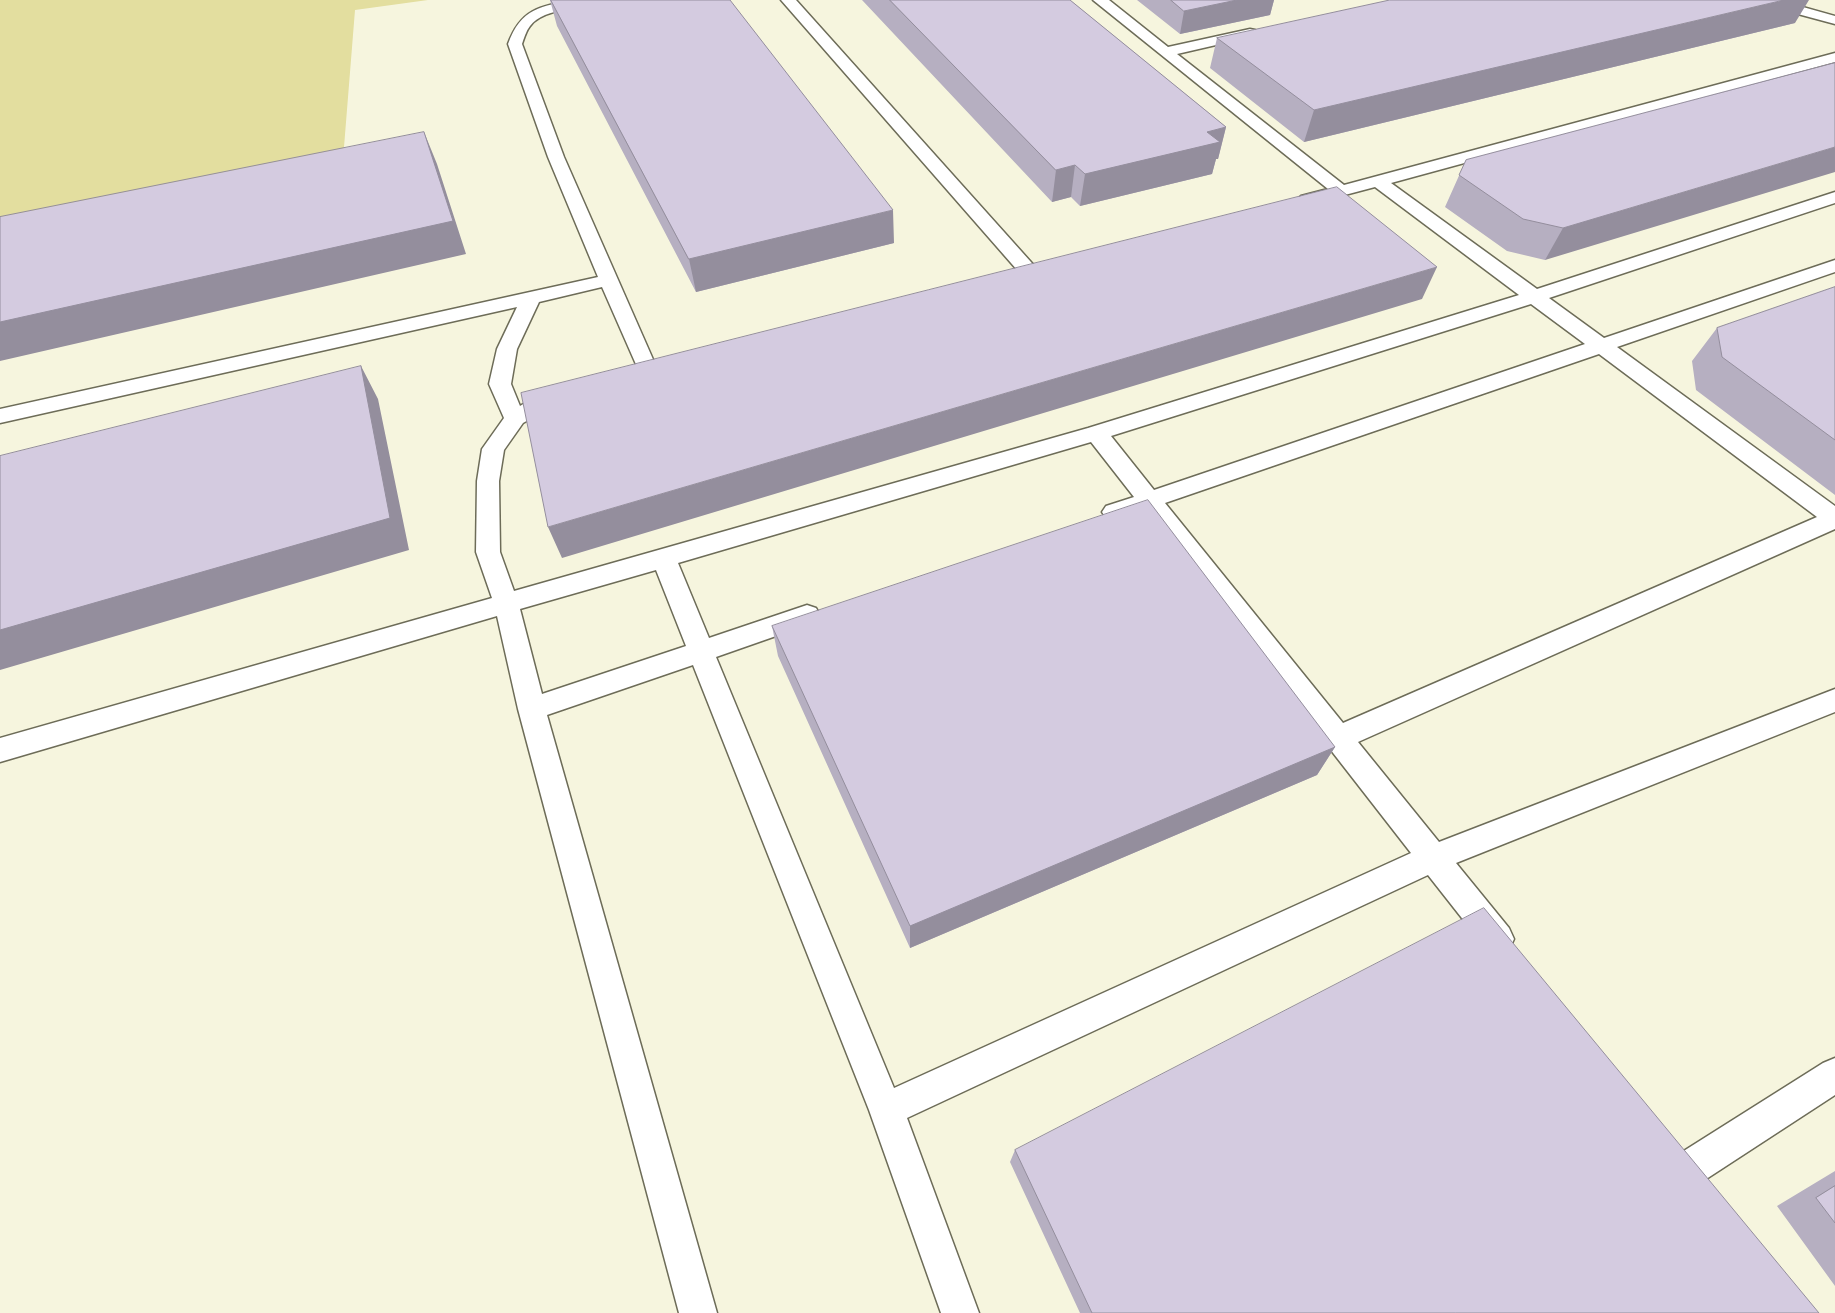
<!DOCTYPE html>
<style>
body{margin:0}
canvas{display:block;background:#f6f5de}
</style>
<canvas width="1835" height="1313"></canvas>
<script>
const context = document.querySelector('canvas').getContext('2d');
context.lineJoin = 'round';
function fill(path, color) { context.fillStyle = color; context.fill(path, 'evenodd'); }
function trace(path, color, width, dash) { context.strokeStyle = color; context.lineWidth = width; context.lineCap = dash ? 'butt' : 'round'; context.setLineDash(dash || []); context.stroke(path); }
fill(new Path2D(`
 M0 0H428L355 10 342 172 0 234Z`), '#e3de9f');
const service = new Path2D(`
 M576 0H610L608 3C587 8 544 7 530 26 526 31 524 38 522 44L564 157 659 373 656 378 649 380 642 378 602 287 539 302 517 349 511 384 520 406C534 398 548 386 564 390L567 395 564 400 523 423 504 450 499 481 500 552 514 591 1088 428 1519 295 1375 187 1307 205 1301 204 1298 200 1301 196 1328 189 1093 0H1109L1168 47 1250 29 1255 30 1257 33 1255 36 1177 54 1344 185 1835 53V62L1391 183 1537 289 1835 192V203L1549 298 1604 338 1835 260V272L1617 347 1835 506V529L1358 742 1439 842 1835 689V712L1456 863 1509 928 1514 939 1509 950 1498 954 1487 950 1428 875 907 1118 979 1313H941L869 1110 693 665 547 715 717 1313H679L518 709 497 616 0 762V738L492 598 476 552 477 481 482 449 504 418 489 384 497 349 517 307 0 423V409L598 277 548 157 508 44C521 8 541 6 576 0ZM1531 304 1585 344 1154 490 1111 436ZM1599 354 1817 517 1343 723 1165 503ZM1091 442 1134 497 1106 506 1102 512 1106 518 1114 521 1144 510 1411 853 894 1088 716 657 816 622 820 615 816 608 807 605 709 638 678 563ZM656 570 686 646 542 694 520 609Z
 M781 0H796L1039 271 1042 275 1039 279 1032 281 1025 279Z
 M1755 0H1778L1835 16V24L1757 3Z
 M1835 1058V1095L1697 1185 1684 1190 1671 1185 1666 1172 1671 1159 1823 1063Z`);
trace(service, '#6d6c58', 3);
fill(service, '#fff');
fill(new Path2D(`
 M550 0H551L894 243 696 292 557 26Z
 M862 0H1070L1226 127 1218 159H1216L1212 174 1080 206 1071 197 1052 202Z
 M1137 0H1274L1270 15 1180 34Z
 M1795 23 1304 142 1210 68 1217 38Z
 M1835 63 1545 260 1507 251 1445 207 1466 160Z
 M1835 287V495L1696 390 1692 361 1717 328Z
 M772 626 1335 747 1317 775 910 948 778 656Z
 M1015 1150 1819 1313H1080L1010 1162Z
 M1835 1171V1286L1777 1206Z`), '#b6afc1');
fill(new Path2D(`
 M1237 0H1274L1270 15 1180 34 1184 11Z
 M1784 0H1809L1795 23 1304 142 1314 110Z
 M1226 127 1218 159H1216L1212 174 1080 206 1085 174 1207 132Z
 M424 132 437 164 466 254 0 361V322Z
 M1835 147V172L1545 260 1563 228Z
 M1075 165 1071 197 1052 202 1056 170Z
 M893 210 894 243 696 292 689 259Z
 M1437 267 1422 299 562 558 548 527Z
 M361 366 378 399 409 550 0 670V630Z
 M1335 747 1317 775 910 948V926Z`), '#948e9d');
const building = new Path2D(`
 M551 0H730L893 210 689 259Z
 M890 0H1070L1226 127 1207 132 1220 142 1085 174 1075 165 1056 170Z
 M1171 0H1237L1184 11Z
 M1390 0H1784L1314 110 1217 38Z
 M1835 63V147L1563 228 1523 219 1459 175 1466 160Z
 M424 132 453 221 0 322V217Z
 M1337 187 1437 267 548 527 521 393Z
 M1835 287V440L1722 357 1717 328Z
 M361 366 390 518 0 630V456Z
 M1148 500 1335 747 910 926 772 626Z
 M1484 908 1819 1313H1092L1015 1150Z
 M1835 1186V1223L1816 1198Z`);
fill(building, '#d4cbe0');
trace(building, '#948e9d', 1);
</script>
